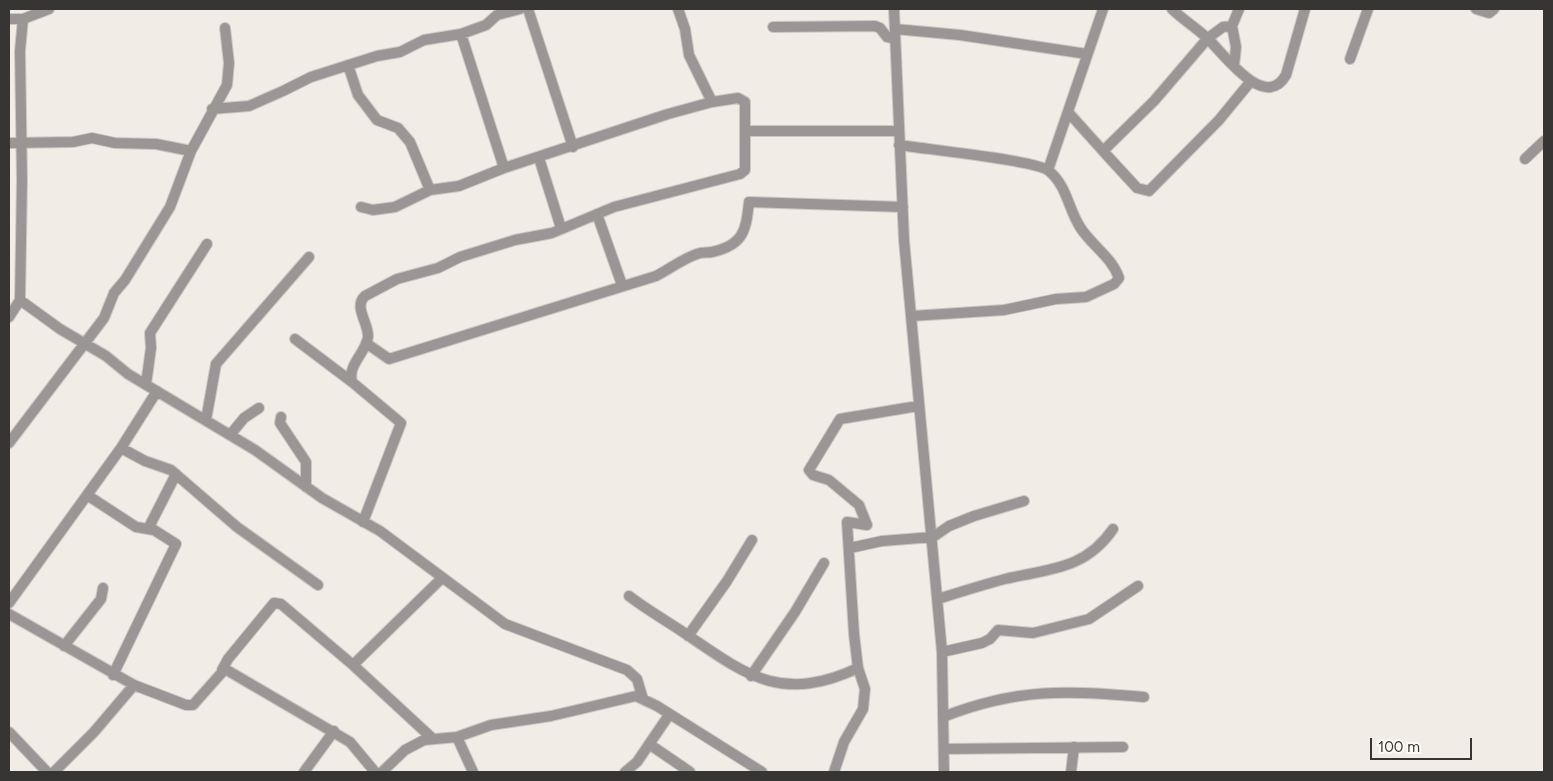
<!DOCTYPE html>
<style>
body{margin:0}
#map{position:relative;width:1553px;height:781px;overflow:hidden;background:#f1ece6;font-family:Figtree,sans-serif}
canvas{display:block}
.frame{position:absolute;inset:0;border:10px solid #373533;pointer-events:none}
.scale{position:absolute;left:1370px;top:738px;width:102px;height:22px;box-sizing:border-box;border:2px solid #373533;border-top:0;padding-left:6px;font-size:15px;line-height:18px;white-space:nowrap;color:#373533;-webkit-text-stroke:4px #fef9f3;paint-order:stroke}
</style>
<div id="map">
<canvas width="1553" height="781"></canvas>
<div class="frame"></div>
<div class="scale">100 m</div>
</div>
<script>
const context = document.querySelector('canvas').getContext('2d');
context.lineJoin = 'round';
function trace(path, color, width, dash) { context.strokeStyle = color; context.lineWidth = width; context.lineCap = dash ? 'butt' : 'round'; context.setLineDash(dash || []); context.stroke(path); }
const minor = new Path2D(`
 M528 9 573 147
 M678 9 685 29 689 55 712 102
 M894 9 904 240 942 652 944 772
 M1172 9C1183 20 1197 28 1208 39 1224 54 1265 112 1286 75L1305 9
 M1476 9 1489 13 1494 9
 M9 19H23L49 9
 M1232 26 1236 47 1234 66
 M773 27 875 26 880 28 887 37 895 39
 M895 29 960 35 1087 54
 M461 34 504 168
 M1350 59 1368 9
 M348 65 358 95 377 120 398 128 410 142 430 190
 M212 109 249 106 283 91 311 77 377 56 400 52 424 40 461 34 486 25 497 15 520 9
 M1068 112 1103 151 1154 101 1208 38 1223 27 1232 26 1239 9
 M746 131H899
 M9 143 73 142 92 138 115 143 156 144 191 151
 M899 145C923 149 1036 160 1049 171 1067 186 1068 208 1080 227 1091 245 1112 257 1119 278L1114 284 1086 297 1056 299 1004 310 912 316
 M1103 151 1137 188 1149 191 1219 120 1251 81
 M539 158 561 228
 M1525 159 1544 141
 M1048 170 1103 9
 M597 214 622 285
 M20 300 60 329 106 356 128 374 255 450 322 498 380 531 505 624 627 670 637 679 643 699
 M9 317 20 300 22 180 20 51 23 19
 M295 339 352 382 401 423 363 522
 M366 343 389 359 656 276C670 269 682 259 697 254 702 252 707 253 712 252 744 245 746 230 749 202L903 207
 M352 382C347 365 366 353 368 337 369 323 353 307 365 296L397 279 438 268 460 257 515 240 552 233 614 207 740 174 745 170V102L738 98 712 102 668 114 504 168 459 186 430 190 395 207 373 210 361 207
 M146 384 151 348 150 333 207 244
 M157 391 121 448 145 461 171 470 237 527 318 585
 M281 417 280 423 306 462V487
 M206 420 216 364 309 257
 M230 435 244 418 259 408
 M9 443 104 318 114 293 125 280 170 207 191 151 227 85 229 63 225 28
 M87 495 136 527 154 530 176 544 113 675
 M148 529 176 474
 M850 548 882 541 933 537 949 526 974 516 1024 501
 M629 596C646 609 665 620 683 632 746 675 781 704 858 668
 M938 599C960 592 982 585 1005 579 1048 569 1085 570 1113 529
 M9 603 121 448
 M9 614 134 685
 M688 636 727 581 752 540
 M64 646 101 599 103 588
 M942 652 982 643 990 639 998 630 1033 633 1089 619 1138 586
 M222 670 228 659 274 603 281 604 353 665
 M751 676 795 612 824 563
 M943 717C1016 688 1068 690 1144 697
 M9 732 47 772
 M457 737 473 772
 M433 739 353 665 442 578
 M649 744 690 772
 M944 749 1123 747
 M54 772 94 732 134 685 186 705H193L225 669 350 742 375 772
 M304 772 334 731
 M382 772 405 750 424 740 457 737 491 725 551 716 636 696 657 706 762 772
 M625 772 637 762 669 715
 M834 772 844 742 863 709 865 689 858 668 854 634 847 522 867 525 859 505 829 480 813 475 809 470 840 419 918 406
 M1071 772 1074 747`);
trace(minor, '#ccc7c2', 12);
trace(minor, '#9a9696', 10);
</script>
